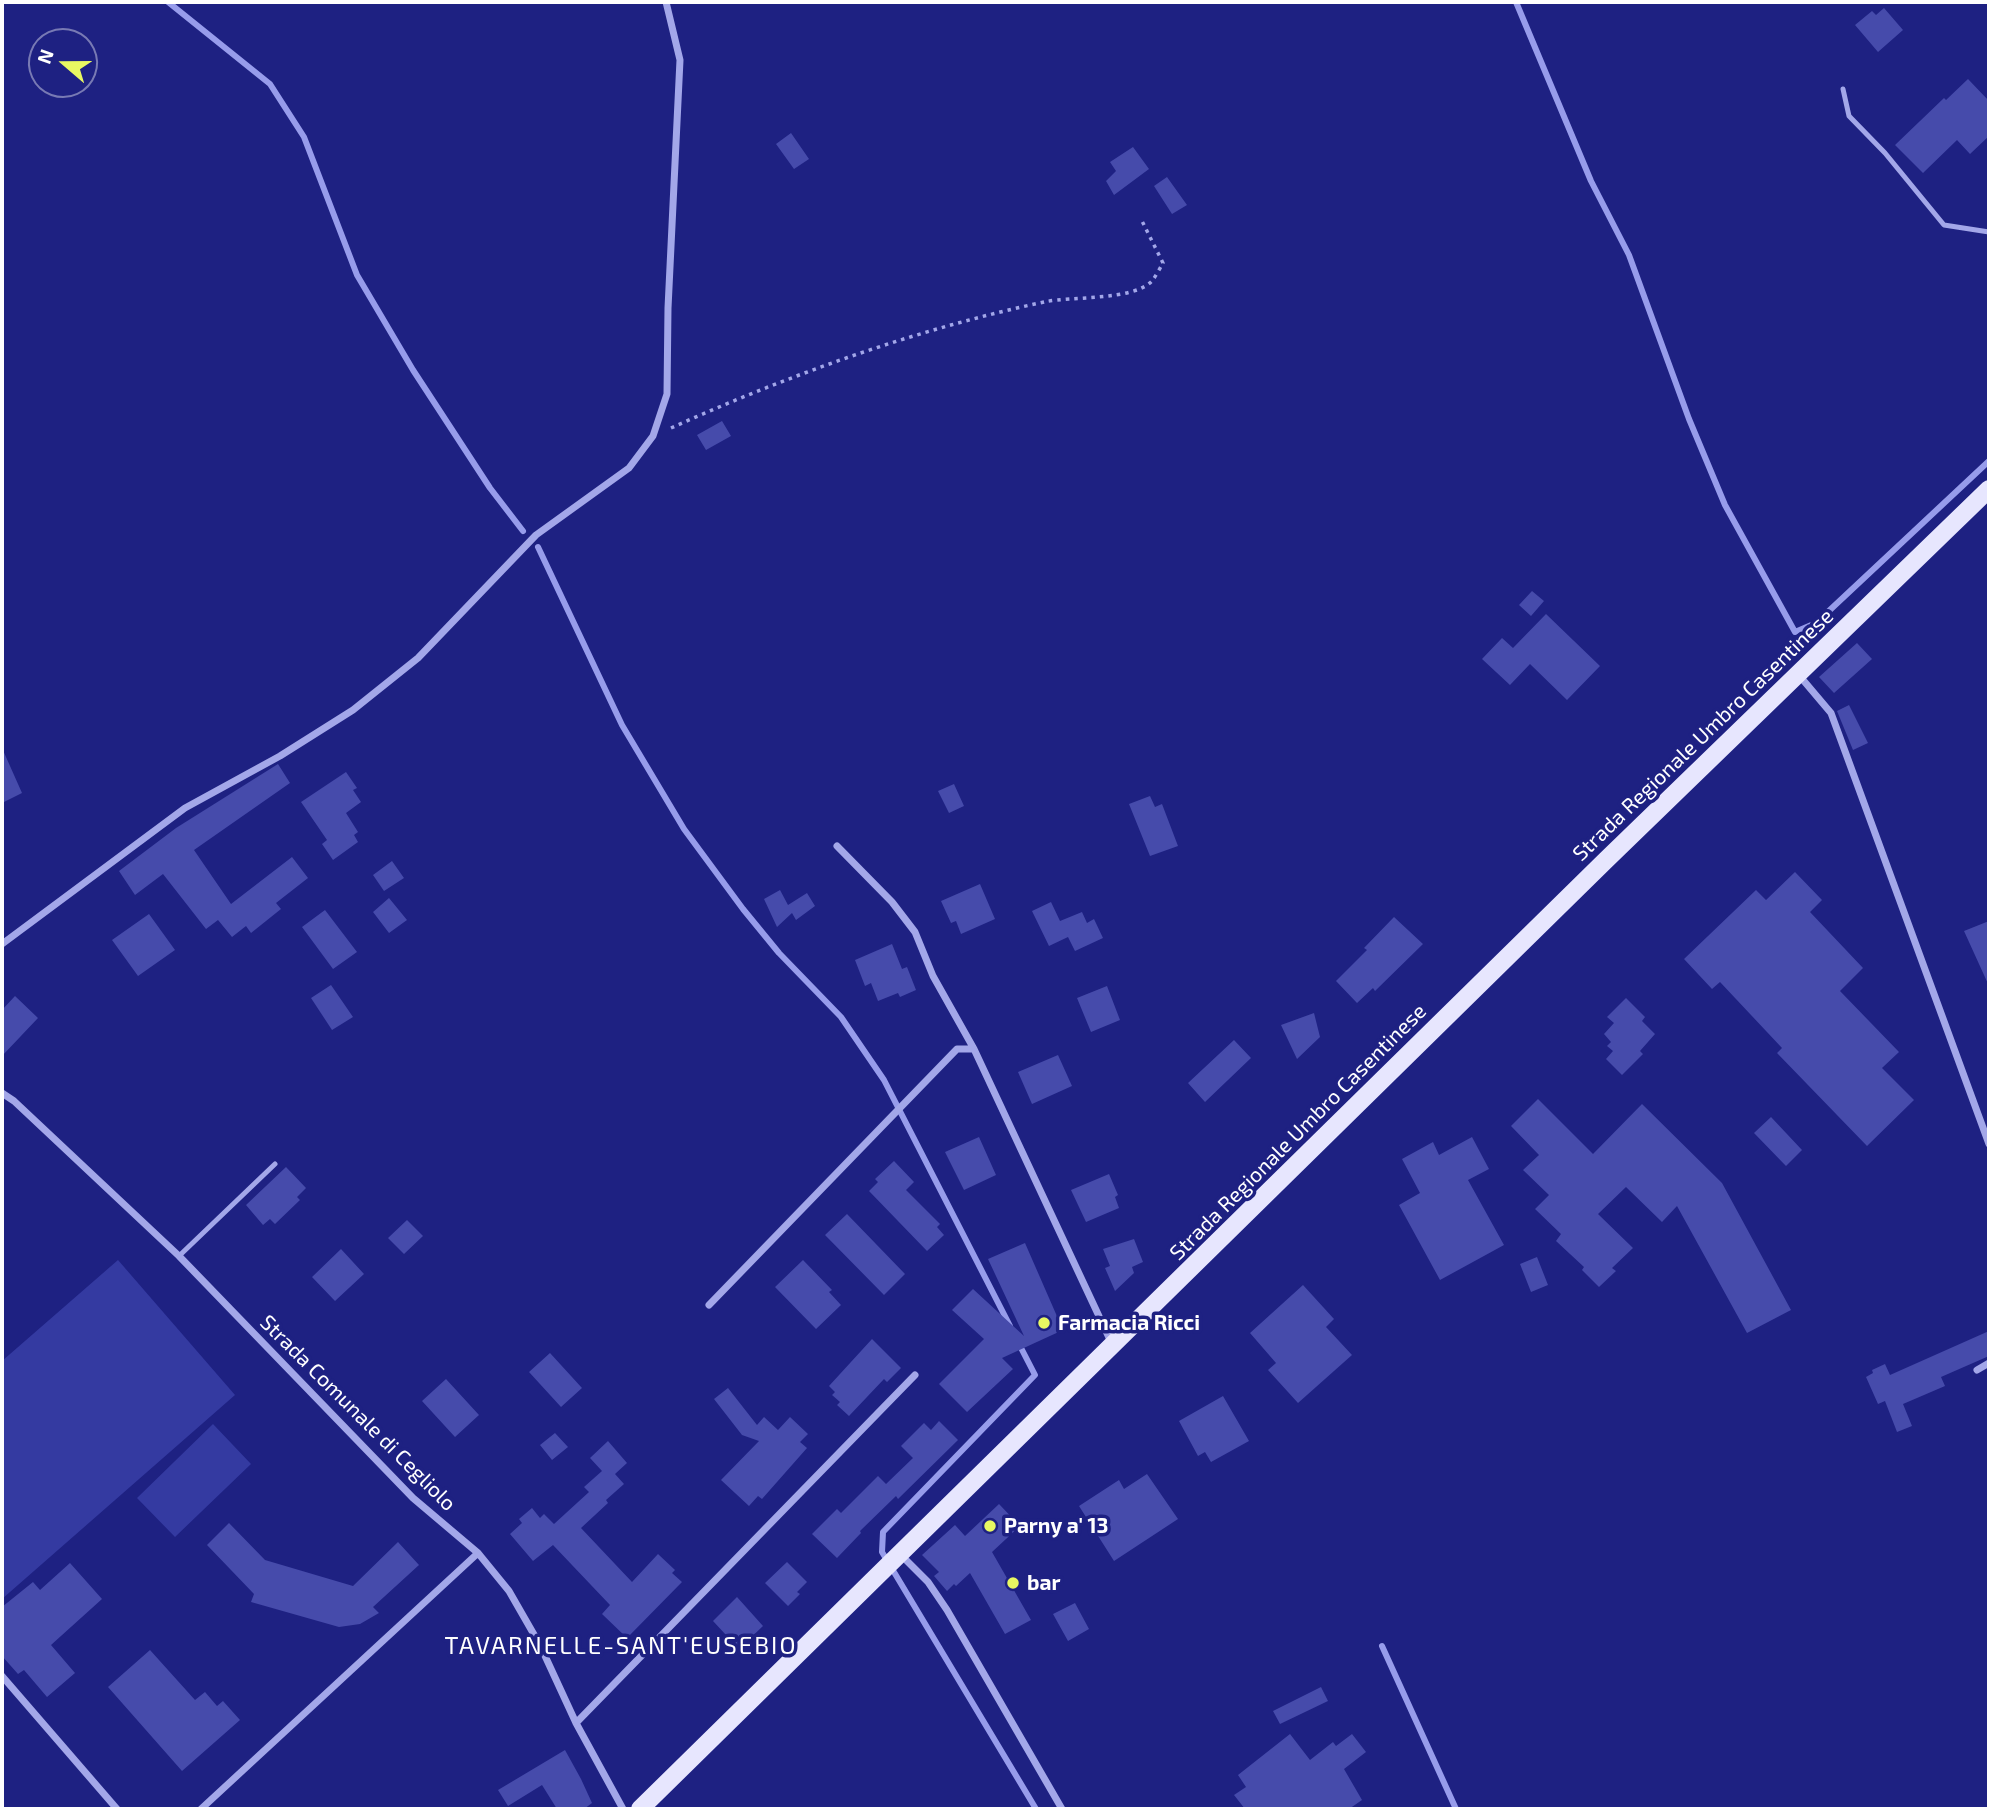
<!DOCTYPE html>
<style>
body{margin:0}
#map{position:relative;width:1991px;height:1811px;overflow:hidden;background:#1e2182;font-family:"Exo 2",sans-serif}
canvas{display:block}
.frame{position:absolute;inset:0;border:4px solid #fff;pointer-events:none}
.north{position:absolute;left:28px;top:28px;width:70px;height:70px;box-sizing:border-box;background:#1e2182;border:2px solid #787ab4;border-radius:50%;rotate:290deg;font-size:19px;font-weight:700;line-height:28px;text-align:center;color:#fff}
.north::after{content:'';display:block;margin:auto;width:24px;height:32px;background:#e8f862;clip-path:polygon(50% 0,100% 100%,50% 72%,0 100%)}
</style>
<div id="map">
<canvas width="1991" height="1811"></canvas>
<div class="frame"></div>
<div class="north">N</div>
</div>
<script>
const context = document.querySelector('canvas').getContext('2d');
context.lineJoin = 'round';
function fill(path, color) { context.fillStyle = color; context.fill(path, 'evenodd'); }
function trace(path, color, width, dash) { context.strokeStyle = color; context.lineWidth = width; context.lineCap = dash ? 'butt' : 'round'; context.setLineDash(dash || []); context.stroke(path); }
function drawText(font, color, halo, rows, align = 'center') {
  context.font = font + ' "Exo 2",sans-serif'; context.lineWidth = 7; context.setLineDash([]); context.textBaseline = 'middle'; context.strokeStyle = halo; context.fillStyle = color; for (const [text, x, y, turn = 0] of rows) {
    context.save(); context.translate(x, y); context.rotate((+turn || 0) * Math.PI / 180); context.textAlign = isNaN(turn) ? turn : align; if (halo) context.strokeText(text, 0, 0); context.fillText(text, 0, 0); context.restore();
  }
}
fill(new Path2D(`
 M118 1260 235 1395 2 1599V1361Z
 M213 1424 251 1464 175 1537 137 1498Z`), '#343aa1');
trace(new Path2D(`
 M168 2 270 84 304 137 357 275 413 370 490 488 523 531
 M1516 2 1591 181 1629 255 1689 419 1725 505 1795 632 1816 623 1989 461
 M538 547 622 725 684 829 743 909 779 953 841 1017 884 1080 1010 1326
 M1018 1342 1035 1375 883 1532 882 1552 1036 1809
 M1382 1646 1456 1809`), '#979ceb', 6);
fill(new Path2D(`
 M1884 8 1903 30 1878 52 1855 25 1872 11 1876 15Z
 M1968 79 1989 101V136L1970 154 1957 140 1923 173 1895 145 1944 98 1946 100Z
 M791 133 809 159 794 169 776 144Z
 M1133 147 1149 169 1114 195 1106 181 1116 171 1110 162Z
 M1167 177 1187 205 1172 214 1154 186Z
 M722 421 731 436 706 450 697 435Z
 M1532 591 1544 601 1531 616 1519 605Z
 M1546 614 1600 666 1567 700 1530 664 1510 685 1482 659 1502 638 1513 648Z
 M1857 643 1872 659 1834 693 1819 677Z
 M1849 705 1868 743 1853 750 1837 711Z
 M2 748 22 793 2 803Z
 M278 764 290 783 194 850 231 904 292 857 308 878 276 903 281 909 251 933 246 926 232 937 218 920 206 929 163 874 135 895 119 871 176 828Z
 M346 772 357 788 353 790 361 802 346 813 358 832 354 835 358 842 333 860 322 844 327 840 301 802Z
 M954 784 964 806 949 813 938 791Z
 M1150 796 1155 807 1162 804 1178 846 1150 856 1129 804Z
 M392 861 404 878 384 891 373 875Z
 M1795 872 1822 900 1810 912 1863 968 1840 991 1899 1052 1882 1068 1914 1100 1867 1146 1777 1053 1782 1048 1720 982 1712 989 1684 959 1756 890 1766 900Z
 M980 884 995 919 961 934 956 921 951 923 941 901Z
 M780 890 788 905 807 893 815 906 796 920 792 913 777 927 764 899Z
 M389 898 407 920 389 933 373 912Z
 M1051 902 1060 921 1082 912 1087 923 1094 919 1103 938 1075 951 1068 937 1049 946 1032 911Z
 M325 910 357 952 333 969 302 927Z
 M149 914 175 950 138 976 112 940Z
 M1394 917 1423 944 1375 991 1373 988 1357 1003 1336 981 1367 950 1364 948Z
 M1989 921V986L1964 931Z
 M892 944 902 969 907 967 916 990 900 997 898 993 878 1001 871 983 865 986 855 960Z
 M331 985 353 1017 332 1030 311 998Z
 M1107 986 1120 1020 1091 1032 1077 998Z
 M15 996 38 1018 2 1056V1010Z
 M1626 998 1645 1017 1642 1021 1655 1034 1640 1051 1643 1054 1622 1075 1606 1059 1613 1051 1607 1046 1611 1042 1604 1034 1614 1023 1607 1017Z
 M1314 1013 1320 1037 1297 1059 1281 1025Z
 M1234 1040 1251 1058 1205 1102 1188 1083Z
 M1058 1055 1072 1086 1032 1104 1018 1072Z
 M1538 1099 1593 1154 1642 1104 1722 1183 1791 1310 1747 1333 1677 1206 1662 1222 1626 1187 1598 1214 1633 1248 1612 1268 1616 1271 1599 1287 1582 1270 1584 1267 1556 1241 1561 1234 1535 1209 1549 1195 1523 1170 1539 1155 1511 1126Z
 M1771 1117 1802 1150 1786 1166 1754 1133Z
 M979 1137 996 1175 964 1190 945 1152Z
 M1472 1137 1489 1169 1468 1180 1504 1245 1440 1280 1399 1205 1420 1193 1402 1159 1433 1142 1439 1155Z
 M894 1161 914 1182 906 1190 940 1224 937 1227 944 1235 927 1251 869 1191 878 1182 875 1179Z
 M286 1167 306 1188 297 1197 300 1200 275 1224 270 1219 263 1225 246 1205Z
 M1109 1174 1118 1195 1115 1197 1119 1208 1086 1222 1071 1190Z
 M847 1214 905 1274 884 1295 825 1235Z
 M407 1220 423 1236 404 1254 388 1238Z
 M1134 1239 1143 1262 1132 1267 1134 1273 1115 1291 1105 1268 1110 1266 1103 1249Z
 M1025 1243 1063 1330 1002 1358 1013 1369 967 1412 939 1384 984 1339 952 1310 973 1289 1024 1336 988 1259Z
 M341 1249 364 1274 335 1301 312 1277Z
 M1537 1257 1548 1285 1531 1292 1520 1264Z
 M803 1260 832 1290 829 1292 841 1305 816 1329 775 1287Z
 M1303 1285 1334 1319 1326 1327 1352 1355 1298 1403 1268 1370 1276 1363 1250 1333Z
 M1989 1331V1356L1941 1377 1945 1386 1903 1404 1912 1426 1897 1432 1885 1401 1878 1404 1866 1377 1873 1373 1872 1370 1885 1364 1890 1375Z
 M872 1339 901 1368 887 1382 884 1379 849 1416 837 1405 840 1402 832 1395 835 1392 829 1386Z
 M550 1353 582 1388 561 1407 529 1372Z
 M446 1379 479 1415 455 1437 422 1401Z
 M728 1388 757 1425 764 1417 778 1430 790 1417 808 1434 800 1442 807 1448 762 1499 758 1496 749 1506 721 1480 759 1441 742 1435 714 1399Z
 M1223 1396 1249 1441 1211 1462 1205 1452 1198 1456 1179 1421Z
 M939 1421 958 1440 898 1499 896 1496 860 1531 861 1533 837 1558 812 1534 837 1509 841 1513 878 1476 886 1484 913 1458 901 1446 924 1423 931 1430Z
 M555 1433 568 1447 552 1460 540 1445Z
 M608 1441 627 1463 615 1474 624 1484 606 1500 608 1503 581 1528 632 1582 658 1554 675 1570 672 1573 682 1582 627 1638 602 1614 610 1605 553 1545 533 1561 510 1534 522 1523 519 1519 532 1508 540 1518 544 1514 554 1524 589 1492 584 1487 602 1471 590 1458Z
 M1147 1474 1178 1519 1114 1561 1079 1506 1119 1480 1124 1489Z
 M999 1504 1020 1526 992 1552 1031 1620 1005 1634 970 1573 956 1586 954 1584 947 1591 934 1576 939 1572 922 1555 955 1525 965 1536Z
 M229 1523 265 1560 353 1586 398 1542 419 1565 373 1607 379 1613 360 1624 339 1627 251 1602 254 1594 207 1545Z
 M787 1562 807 1582 797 1592 800 1594 788 1606 765 1583Z
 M70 1563 102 1599 51 1645 75 1673 47 1697 24 1670 18 1674 2 1656V1607L33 1582 40 1590Z
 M737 1597 763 1626 739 1649 713 1621Z
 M1075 1603 1089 1629 1068 1641 1053 1614Z
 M150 1650 195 1700 205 1692 217 1706 223 1701 240 1720 182 1771 108 1687Z
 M1321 1687 1328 1701 1280 1724 1273 1711Z
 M1290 1734 1310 1760 1333 1742 1336 1746 1352 1734 1366 1752 1344 1769 1362 1800 1349 1809H1245L1234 1795 1246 1787 1238 1775Z
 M565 1750 581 1779 592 1803 584 1809H557L542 1785 508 1806 498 1790Z`), '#464bab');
trace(new Path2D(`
 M671 428C789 375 917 329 1044 302 1071 296 1133 301 1152 281 1156 276 1160 268 1163 263L1142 221`), '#a3a7e9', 3.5, [3.5, 5]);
trace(new Path2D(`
 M1843 89 1849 116 1885 153 1944 225 1989 232
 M179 1256 275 1164`), '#a3a7e9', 5);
trace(new Path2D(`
 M1798 674 1831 713 1989 1144
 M837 846 892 902 915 932 933 976 974 1049
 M2 944 185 808 280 756 353 710 418 658 536 535 629 468 653 436 667 394 668 308 680 60 666 2
 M2 1093 14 1101 179 1256 413 1498 478 1553 509 1591 540 1645 576 1723 623 1809
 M709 1305 957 1049H974L1112 1344
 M1977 1370 1989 1363
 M900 1554 928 1582 947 1610 1062 1809
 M2 1676 117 1809
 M576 1723 915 1375
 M201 1809 478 1553`), '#a3a7e9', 7);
trace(new Path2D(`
 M640 1809 1606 860 1989 489`), '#e7e6fe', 18);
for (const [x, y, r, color] of [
 [1044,1323,7,"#e8f862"],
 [990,1526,7,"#e8f862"],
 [1013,1583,7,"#e8f862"]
]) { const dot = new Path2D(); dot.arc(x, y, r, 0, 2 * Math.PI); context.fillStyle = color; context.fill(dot); trace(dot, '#1e2182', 2.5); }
drawText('21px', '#fff', '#1e2182', [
 ["Strada Regionale Umbro Casentinese",1703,735,-44],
 ["Strada Regionale Umbro Casentinese",1298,1132,-45],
 ["Strada Comunale di Cegliolo",358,1413,45]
]);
drawText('bold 21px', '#fff', '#1e2182', [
 ["Farmacia Ricci",1058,1323],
 ["Parny a' 13",1004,1526],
 ["bar",1027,1583]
], 'left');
context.letterSpacing = '2px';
drawText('24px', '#fff', '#1e2182', [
 ["TAVARNELLE-SANT'EUSEBIO",621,1646]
]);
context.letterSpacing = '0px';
</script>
